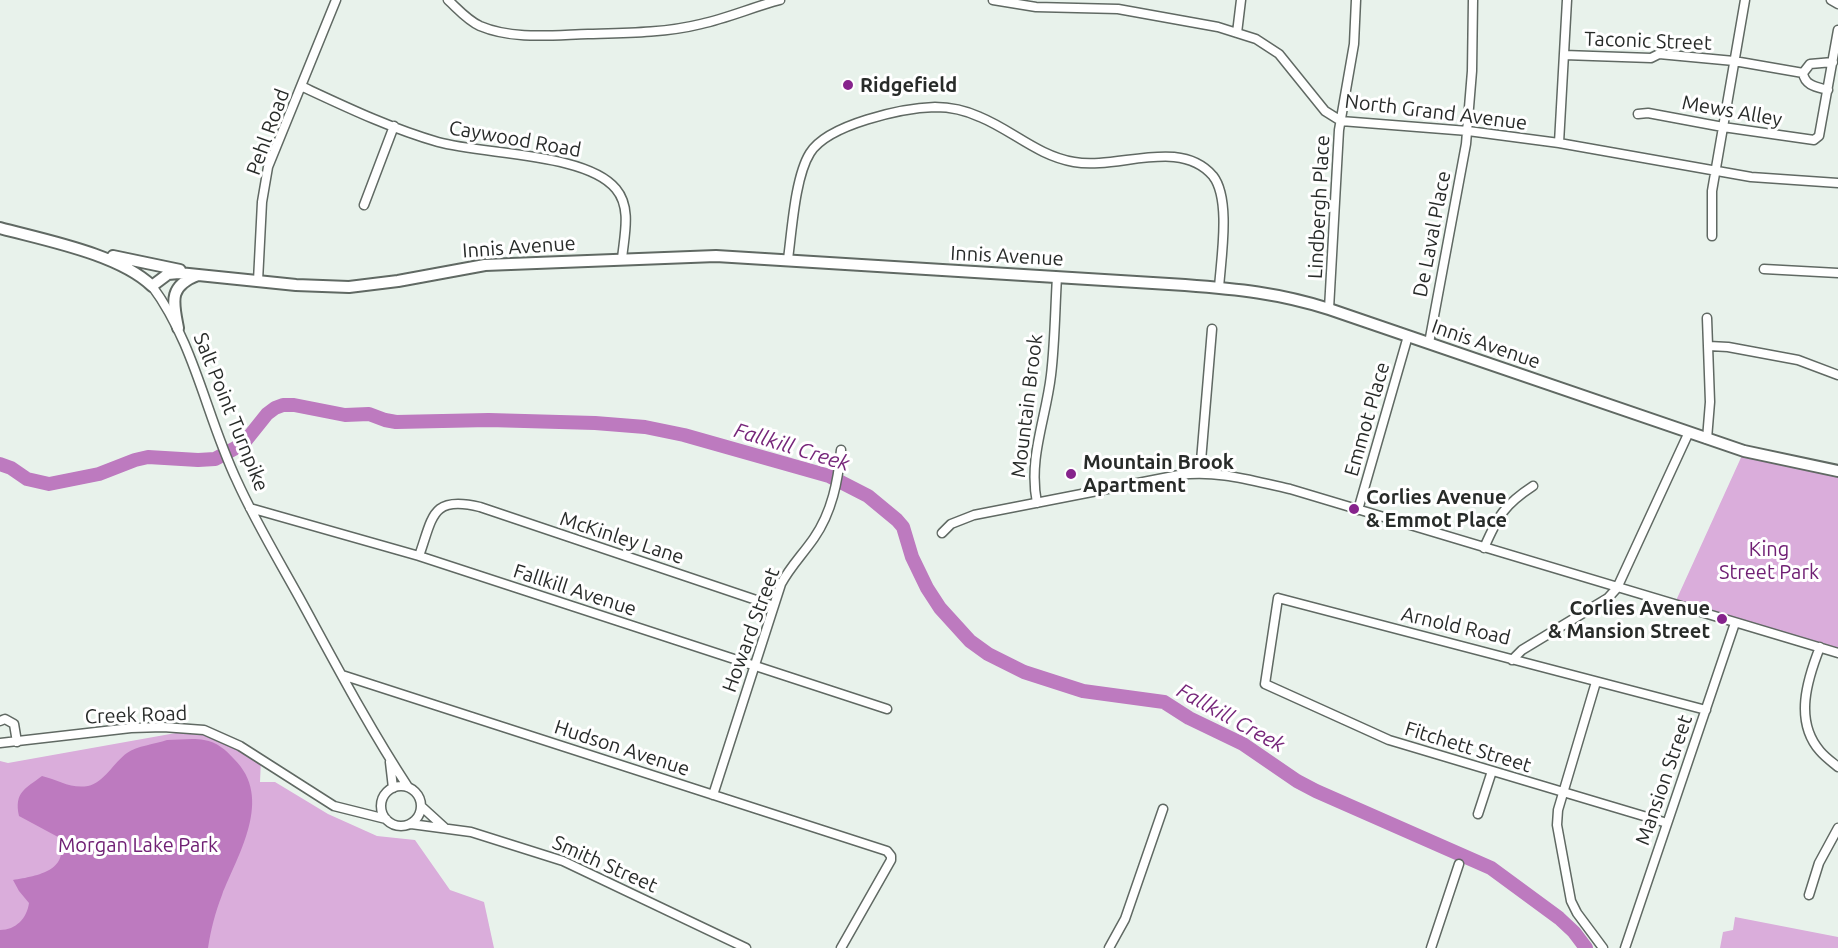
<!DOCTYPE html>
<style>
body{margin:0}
canvas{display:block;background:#e8f2eb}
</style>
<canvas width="1838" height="948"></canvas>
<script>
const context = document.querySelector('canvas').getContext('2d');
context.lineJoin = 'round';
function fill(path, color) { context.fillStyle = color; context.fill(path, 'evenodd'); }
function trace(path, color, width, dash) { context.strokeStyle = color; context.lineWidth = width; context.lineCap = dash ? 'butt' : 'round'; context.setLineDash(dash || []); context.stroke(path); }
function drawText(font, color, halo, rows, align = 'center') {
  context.font = font + ' Ubuntu,sans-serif'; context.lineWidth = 6; context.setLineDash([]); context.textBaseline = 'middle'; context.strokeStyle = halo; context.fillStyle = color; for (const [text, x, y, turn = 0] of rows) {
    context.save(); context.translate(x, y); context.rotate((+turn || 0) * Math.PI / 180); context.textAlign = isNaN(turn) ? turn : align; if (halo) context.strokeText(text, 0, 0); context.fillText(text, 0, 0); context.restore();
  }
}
fill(new Path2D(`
 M1744 451 1838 471V653L1674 605Z
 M187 731 220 735 261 759 260 782H275L328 814 377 836 415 840 450 890 484 902 494 948H0V761L8 763Z
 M1735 917 1838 937V948H1720L1723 932 1733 930Z`), '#daaddb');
fill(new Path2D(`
 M167 740C179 740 193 738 204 740 217 742 226 750 234 759 274 798 238 854 222 895 215 913 211 929 208 948H0V930C16 930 27 918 29 903L19 891 13 880C38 876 72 870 58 837L19 816C14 792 25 789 42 776 58 780 71 789 88 786 104 783 114 762 127 753 137 746 155 744 167 740Z`), '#bd7abf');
trace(new Path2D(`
 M0 464 11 468 27 479 49 484 99 474 135 460 148 457 198 460 215 459 243 444 267 414 275 408 283 405H294L345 415 369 414 385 420 396 422 489 420 595 423 645 427 684 435 829 476 868 496 897 520 903 527 912 557 927 588 940 608 970 641 988 654 1024 672 1083 691 1164 702 1189 718 1243 744 1297 781 1316 791 1491 868 1559 918 1574 932 1586 948`), '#bd7abf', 14);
const minor = new Path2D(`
 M448 0C458 9 467 20 480 26 513 40 553 35 588 34 625 33 665 33 701 24 728 18 753 7 780 0
 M993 0 1036 7 1118 9 1218 27 1256 39 1279 54 1325 111 1341 121 1468 131 1559 143 1751 177 1838 183
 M1831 0 1838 4
 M1237 33 1241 0
 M1564 55 1651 58 1659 54 1734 61 1803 73
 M303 87C346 107 392 129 438 142 485 155 587 153 616 189 632 208 624 236 622 259
 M1828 90C1817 87 1805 86 1803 73L1810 64 1833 62
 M1638 114 1648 113 1723 127 1814 140 1819 136 1838 30
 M1559 143 1567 0
 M364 205 394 126
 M1712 236V191L1745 0
 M788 259C792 230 795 177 810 153 828 124 903 108 935 107 950 107 967 111 980 117 1012 130 1038 156 1074 162 1118 170 1180 137 1213 176 1231 199 1221 258 1219 288
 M1764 269 1838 273
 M258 281 262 202 268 167 336 0
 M152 286C195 344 206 416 237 481 255 521 278 559 299 597 334 661 368 726 408 787
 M1329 309 1339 130 1354 44 1356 0
 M1429 343 1466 144 1472 71 1473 0
 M1709 346 1728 347 1798 360 1838 375
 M1707 439 1710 402 1707 318
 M1200 473 1212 329
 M1037 503C1028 458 1046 419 1051 375 1055 342 1055 309 1057 277
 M250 508 419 556 887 709
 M1358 510 1408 336
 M942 533 951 524 974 515 1179 475C1219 470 1252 481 1290 489L1838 653
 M1484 548C1498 516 1504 505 1533 486
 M419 556C433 517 431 495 480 507L774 606
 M1820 647C1807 680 1794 721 1820 751 1825 757 1832 762 1838 767
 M1512 660 1522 650 1608 598 1617 588 1689 432
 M342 675 887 851 891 856V860L841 948
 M1596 682 1558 810 1557 825 1571 901 1577 913 1603 948
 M0 721 5 719 14 724 17 742
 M0 743 131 728 163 727 204 730 240 746 334 806 386 819
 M390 762 393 788
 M381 806a20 20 0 1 1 40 0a20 20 0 1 1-40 0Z
 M713 795 781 584C790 567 803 554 814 538 832 512 838 481 841 450
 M422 807 445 828
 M1478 814 1492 771
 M1667 823 1389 740 1265 684 1278 598 1706 710
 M411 824 471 832 563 861 746 948
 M1809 895 1819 863 1838 828
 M1109 948 1125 919 1163 809
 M1431 948 1459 864
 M1625 948 1735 623`);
const major = new Path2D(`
 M0 228C44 240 119 254 152 286L168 274 179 273 296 285 349 287 398 281 485 265 716 256 1185 285C1237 289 1279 293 1329 309L1744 451 1838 471
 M113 256 180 270
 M178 328C173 302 168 286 198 275`);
trace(minor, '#606963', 11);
trace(major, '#606963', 14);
trace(minor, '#fff', 8);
trace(major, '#fff', 10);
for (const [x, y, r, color] of [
 [848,85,6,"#86238c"],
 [1071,474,6,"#86238c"],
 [1354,509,6,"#86238c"],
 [1722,619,6,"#86238c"]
]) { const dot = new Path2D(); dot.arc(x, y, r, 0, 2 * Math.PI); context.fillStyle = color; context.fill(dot); trace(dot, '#fff', 2); }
drawText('20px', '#282b29', '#fff', [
 ["Taconic Street",1648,41,2],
 ["Mews Alley",1732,111,10],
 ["North Grand Avenue",1436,112,7],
 ["Pehl Road",268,132,-70],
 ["Caywood Road",515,139,10],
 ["Lindbergh Place",1319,207,-87],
 ["De Laval Place",1432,234,-79],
 ["Innis Avenue",519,247,-4],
 ["Innis Avenue",1007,256,3],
 ["Innis Avenue",1486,344,19],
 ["Mountain Brook",1027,406,-83],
 ["Salt Point Turnpike",231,412,68],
 ["Emmot Place",1367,419,-74],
 ["McKinley Lane",622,538,18],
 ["Fallkill Avenue",575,590,18],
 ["Arnold Road",1456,626,13],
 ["Howard Street",751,630,-70],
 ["Creek Road",136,715,-2],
 ["Fitchett Street",1468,747,17],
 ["Hudson Avenue",622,748,18],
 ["Mansion Street",1664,780,-71],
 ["Smith Street",605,864,24]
]);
drawText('bold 20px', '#282b29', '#fff', [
 ["Ridgefield",860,85],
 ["Mountain Brook",1083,462],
 ["Apartment",1083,485],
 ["Corlies Avenue",1366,497],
 ["& Emmot Place",1366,520],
 ["Corlies Avenue",1710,608,"right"],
 ["& Mansion Street",1710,631,"right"]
], 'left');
drawText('20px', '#702074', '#fff', [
 ["King",1769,549],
 ["Street Park",1769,572],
 ["Morgan Lake Park",138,845]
]);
drawText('italic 21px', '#76267a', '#fff', [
 ["Fallkill Creek",792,447,17],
 ["Fallkill Creek",1231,718,29]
]);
</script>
